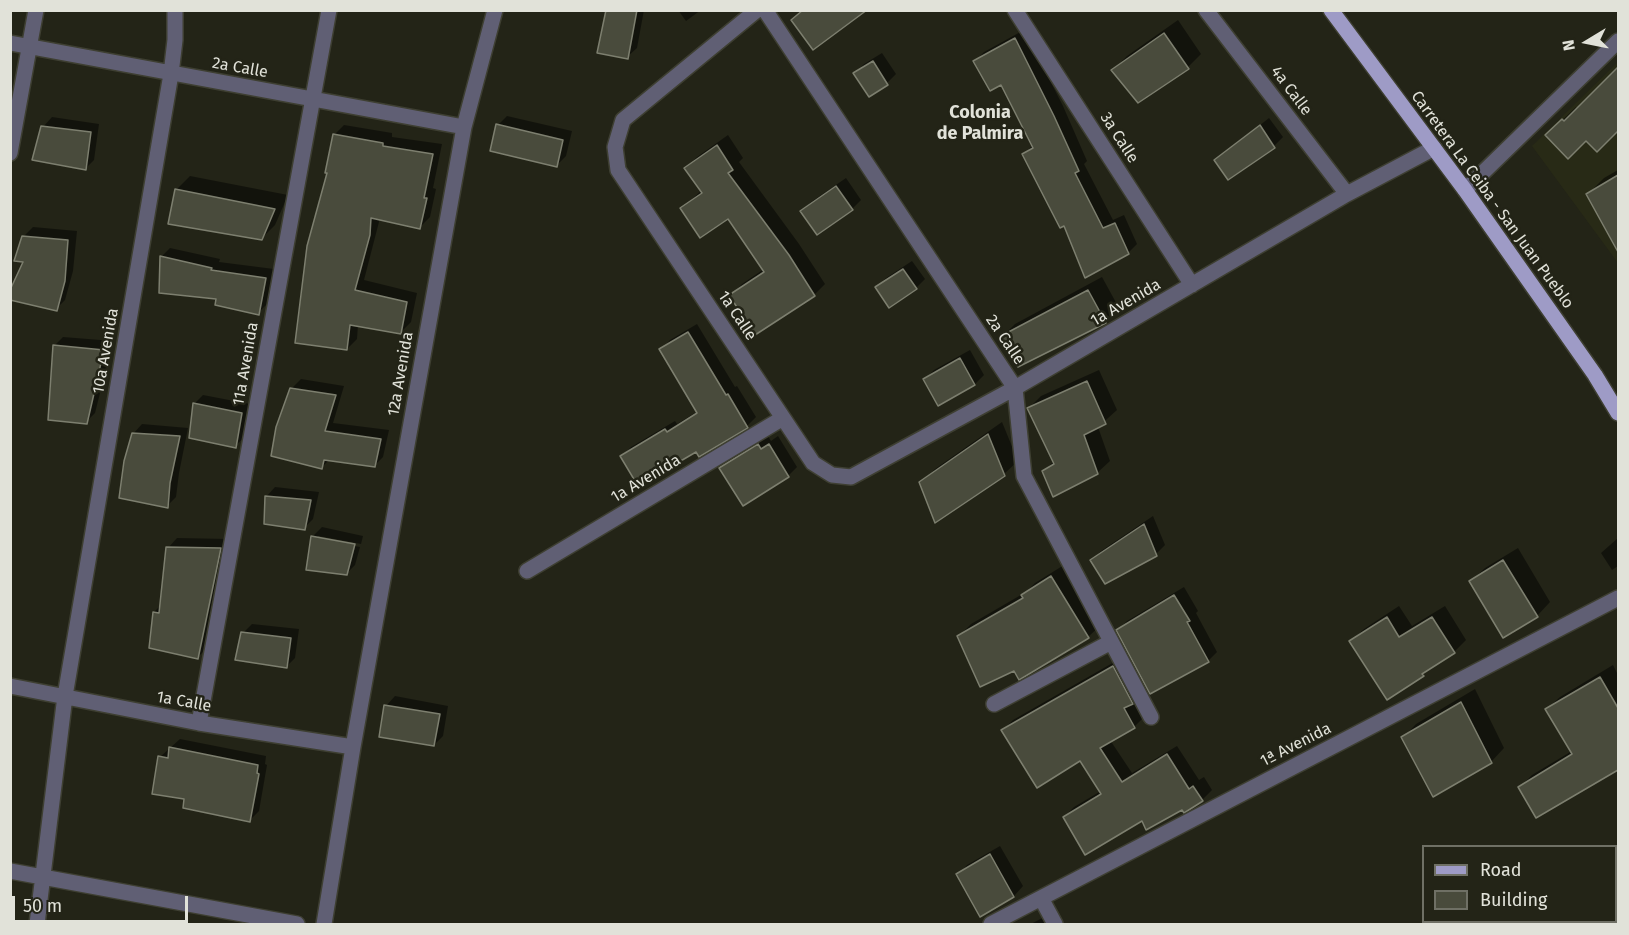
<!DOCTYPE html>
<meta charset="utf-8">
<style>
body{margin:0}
#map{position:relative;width:1629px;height:935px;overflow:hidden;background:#232417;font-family:"Fira Sans",sans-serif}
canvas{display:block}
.frame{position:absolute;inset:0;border:12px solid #e1e2d9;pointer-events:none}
.legend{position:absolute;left:1422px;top:845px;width:195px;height:78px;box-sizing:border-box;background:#232417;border:2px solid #6f7065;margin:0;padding:8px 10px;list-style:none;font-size:18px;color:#e1e2d9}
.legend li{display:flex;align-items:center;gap:12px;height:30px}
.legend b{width:30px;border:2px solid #6f7065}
.north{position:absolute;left:1557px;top:12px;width:60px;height:60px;-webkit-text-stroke:4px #232417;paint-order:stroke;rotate:260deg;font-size:16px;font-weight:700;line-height:24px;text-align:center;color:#e1e2d9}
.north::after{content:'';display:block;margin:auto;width:21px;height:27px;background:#e1e2d9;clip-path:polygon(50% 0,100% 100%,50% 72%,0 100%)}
.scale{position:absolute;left:12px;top:896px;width:176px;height:27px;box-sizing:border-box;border:3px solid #e1e2d9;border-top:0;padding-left:8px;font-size:18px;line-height:21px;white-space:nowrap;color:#e1e2d9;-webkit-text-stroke:4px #232417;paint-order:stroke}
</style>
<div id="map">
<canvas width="1629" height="935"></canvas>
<div class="frame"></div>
<ul class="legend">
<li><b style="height:8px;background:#9e9bc6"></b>Road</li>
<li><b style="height:16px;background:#494b3c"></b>Building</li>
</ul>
<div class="north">N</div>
<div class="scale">50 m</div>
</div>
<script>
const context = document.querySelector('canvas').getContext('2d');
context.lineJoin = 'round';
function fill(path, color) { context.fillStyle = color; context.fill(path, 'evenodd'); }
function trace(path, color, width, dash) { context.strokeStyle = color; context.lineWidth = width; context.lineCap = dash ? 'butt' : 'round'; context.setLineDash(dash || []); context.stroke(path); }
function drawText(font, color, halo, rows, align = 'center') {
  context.font = font + ' "Fira Sans",sans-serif'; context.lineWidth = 5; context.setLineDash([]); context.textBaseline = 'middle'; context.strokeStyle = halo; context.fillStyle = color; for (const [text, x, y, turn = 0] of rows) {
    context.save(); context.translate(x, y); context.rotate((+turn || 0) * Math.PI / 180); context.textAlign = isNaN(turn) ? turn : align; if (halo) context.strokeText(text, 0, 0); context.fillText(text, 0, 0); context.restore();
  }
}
fill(new Path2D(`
 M1618 62V263L1532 146Z`), '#282a16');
fill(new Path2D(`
 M607 10H644L637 48 627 57Z
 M678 10H701L686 21Z
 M1178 20 1201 54 1188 67 1113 70 1127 56Z
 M1024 30 1063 106 1087 161 1084 164 1113 220 1124 215 1137 244 1128 253 1065 224 1024 154 1033 145 1001 83 975 61 984 52Z
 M882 53 896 74 887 83 855 73 864 64Z
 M1618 69V128L1597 150 1586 139 1547 135 1576 107 1578 109Z
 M507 116 572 131 566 156 557 165 498 125Z
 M52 117 99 124 94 160 85 169 43 127Z
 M1269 118 1283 137 1274 146 1216 160Z
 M344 125 392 133V137L442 144 433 188 436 189 430 217 420 227 380 218 364 280 417 293 411 322 401 332 358 325 357 339 347 349 329 172 334 135Z
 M728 135 743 158 739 162 799 244 825 284 814 295H731L742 284 764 269 729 216 682 208 702 190 686 168 697 157Z
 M1618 170V249L1588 194 1604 178Z
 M190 176 288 195 275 225 261 239 176 190Z
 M846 178 861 200 852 209 802 211 811 202Z
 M33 227 77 231 73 271 65 300 56 309 25 261 23 237Z
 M170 248 220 259 219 262 274 269 267 304 258 313 218 298 161 257Z
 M912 261 925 279 916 288 877 287 886 278Z
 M1102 277 1119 308 1105 321 1018 365 1001 338 1015 324Z
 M697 324 735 387 737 386 756 417 747 426 699 455 696 450 622 456 631 447 675 421 677 424 698 411 661 350 670 340Z
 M63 337 113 341 95 413 86 422 54 346Z
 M970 350 984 375 975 384 938 404 925 379 934 370Z
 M1099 370 1117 410 1098 427 1110 461 1097 473 1044 471 1054 461 1029 408 1041 396Z
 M301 379 344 386 333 423 389 430 383 457 374 466 330 459 322 467 292 388Z
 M203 395 250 404 245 437 235 446 194 404Z
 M1002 422 1018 461 1004 474 921 483 935 469Z
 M142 424 188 428 179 473 176 497 167 506 133 434Z
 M768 436 771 441 778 436 797 467 788 476 721 468 730 459Z
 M275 487 319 492 313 519 304 528 266 497Z
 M1153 516 1165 545 1156 554 1092 560 1101 551Z
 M322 527 363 536 361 544 318 536V539L360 547 355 565 346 574 313 536Z
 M177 538 229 539 207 648 198 657 154 612 161 605 168 548Z
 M1618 538V566L1612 570 1601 553Z
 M1518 548 1550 602 1537 616 1471 581 1485 568Z
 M1064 565 1101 625 1088 637 1015 669 958 637 971 624 1026 592 1035 583Z
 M1184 587 1198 611 1196 613 1217 652 1208 661 1118 630 1127 621Z
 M1399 606 1412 626 1445 606 1466 640 1454 652 1433 665 1423 675 1351 641 1364 629Z
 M252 624 299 629 295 658 286 667 243 633Z
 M1123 657 1144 717 1134 727 1110 740 1132 773 1177 746 1199 780 1204 777 1212 790 1202 800 1142 819 1064 817 1074 807 1101 791 1080 759 1003 730 1013 720Z
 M1613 665 1618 675V768L1537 816 1519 788 1532 775 1572 751 1547 709 1560 697Z
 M1475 689 1504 748 1491 762 1403 738 1416 724Z
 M395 696 448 706 443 736 434 745 386 706Z
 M180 739 266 756 265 764 267 765 259 811 250 820 186 798 160 757Z
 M1000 846 1023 886 1014 896 980 915 958 875 967 865Z
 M1618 906V924H1586L1591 922H1616V908Z
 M1048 915 1053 924H1031Z
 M1509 922H1518L1520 924H1504Z`), '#0007');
const building = new Path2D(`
 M606 10H637L628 59 597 53Z
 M803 10H867L813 50 791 20Z
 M1164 33 1189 69 1138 103 1111 70Z
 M1015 38 1054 116 1079 171 1075 173 1103 228 1115 223 1129 254 1085 278 1064 226 1060 228 1022 154 1033 148 1001 85 990 91 973 61Z
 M873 61 888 85 869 97 853 73Z
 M1618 67V131L1597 152 1586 141 1568 159 1545 135 1562 119 1564 121Z
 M496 124 563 140 557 167 490 151Z
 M1260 125 1275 148 1228 180 1214 160Z
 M41 126 91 132 86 170 32 160Z
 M333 134 383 143V146L433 154 424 198H427L420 229 371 218 370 235 355 290 407 302 401 334 350 325 347 350 295 343 307 246 327 173H325Z
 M717 145 733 170 728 173 789 255 815 296 755 335 729 295 764 272 728 219 700 238 680 208 702 193 684 168Z
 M1618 175V252L1586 194Z
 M836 186 853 210 817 235 800 211Z
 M175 189 275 209 262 240 168 224Z
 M22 236 68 240 65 281 57 311 10 300V290L23 262 14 261Z
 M160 256 212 268 211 270 266 278 259 315 215 305 216 299 159 293Z
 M903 269 917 289 889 308 875 287Z
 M1088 290 1106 323 1018 367 999 337Z
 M688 332 726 395 728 394 748 428 699 457 696 452 638 486 620 456 665 429 667 432 697 413 659 349Z
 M53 345 104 350 87 424 48 420Z
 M960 358 975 385 938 406 923 379Z
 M1087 381 1106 424 1084 435 1098 474 1053 497 1042 471 1054 464 1027 408Z
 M290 388 336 395 325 431 381 439 375 467 324 460 322 469 271 456 276 427Z
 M193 403 242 413 236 448 189 438Z
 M132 433 180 436 170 483 168 508 119 498 124 461Z
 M988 434 1005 476 935 523 919 482Z
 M758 444 761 449 769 444 789 477 743 506 719 468Z
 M265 496 311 500 305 530 264 524Z
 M1144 524 1157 556 1105 584 1090 560Z
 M311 536 355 544 347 575 306 570Z
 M166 547 221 548 198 659 149 648 153 612 159 613Z
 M1503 560 1538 617 1503 638 1469 581Z
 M1051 576 1089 638 1019 680 1014 671 980 687 957 636 1023 598 1021 595Z
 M1174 595 1190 621 1187 622 1209 662 1150 694 1116 630Z
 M1387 617 1399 637 1432 617 1455 653 1422 674 1424 676 1387 700 1349 641Z
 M241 632 291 638 287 668 235 660Z
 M1113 666 1133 704 1124 708 1135 728 1100 748 1122 782 1167 754 1189 789 1193 786 1203 801 1184 813 1182 810 1146 830 1142 821 1085 855 1063 817 1101 794 1080 761 1037 788 1001 730Z
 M1600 677 1618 708V770L1536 818 1518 787 1572 754 1545 709Z
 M1461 702 1492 763 1433 797 1401 737Z
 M384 705 440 714 434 746 379 737Z
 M169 747 258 765 257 773 259 774 250 822 183 808 184 799 152 794 158 756 168 758Z
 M990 854 1014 897 980 917 956 874Z`);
fill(building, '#494b3c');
trace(building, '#7d7f6f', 1.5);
const street = new Path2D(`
 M757 10 623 120 615 147 618 170 813 463 832 475 851 477 1015 388 1347 194 1434 148
 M765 10 1015 388 1024 476 1151 717
 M1015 10 1192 285
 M1206 10 1347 194
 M10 43 464 127
 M10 153 36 10
 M1465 190 1618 41
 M527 571 783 418
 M10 686 199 723 353 747
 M994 704 1111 642
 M199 723 329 10
 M10 871 297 924
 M1041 898 1055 924
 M37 924 65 696 171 74 175 40V10
 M324 924 353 747 464 127 495 10
 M991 924 1618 598`);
const primary = new Path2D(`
 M1331 10 1465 190 1595 375 1618 413`);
trace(street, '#3e3f32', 18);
trace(primary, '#3e3f32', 18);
trace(street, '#605f74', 15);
trace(primary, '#9e9bc6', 15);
drawText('16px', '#e1e2d9', '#232417', [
 ["2a Calle",240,68,10],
 ["4a Calle",1291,91,53],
 ["3a Calle",1119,138,57],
 ["Carretera La Ceiba - San Juan Pueblo",1492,200,54],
 ["1a Avenida",1126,303,-30],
 ["1a Calle",737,316,56],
 ["2a Calle",1005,340,56],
 ["10a Avenida",106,351,-80],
 ["11a Avenida",246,364,-80],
 ["12a Avenida",401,374,-80],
 ["1a Avenida",646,479,-31],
 ["1a Calle",184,702,10],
 ["1ª Avenida",1296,745,-27]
]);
drawText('bold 18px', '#e1e2d9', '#232417', [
 ["Colonia",980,113],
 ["de Palmira",980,134]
]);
</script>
